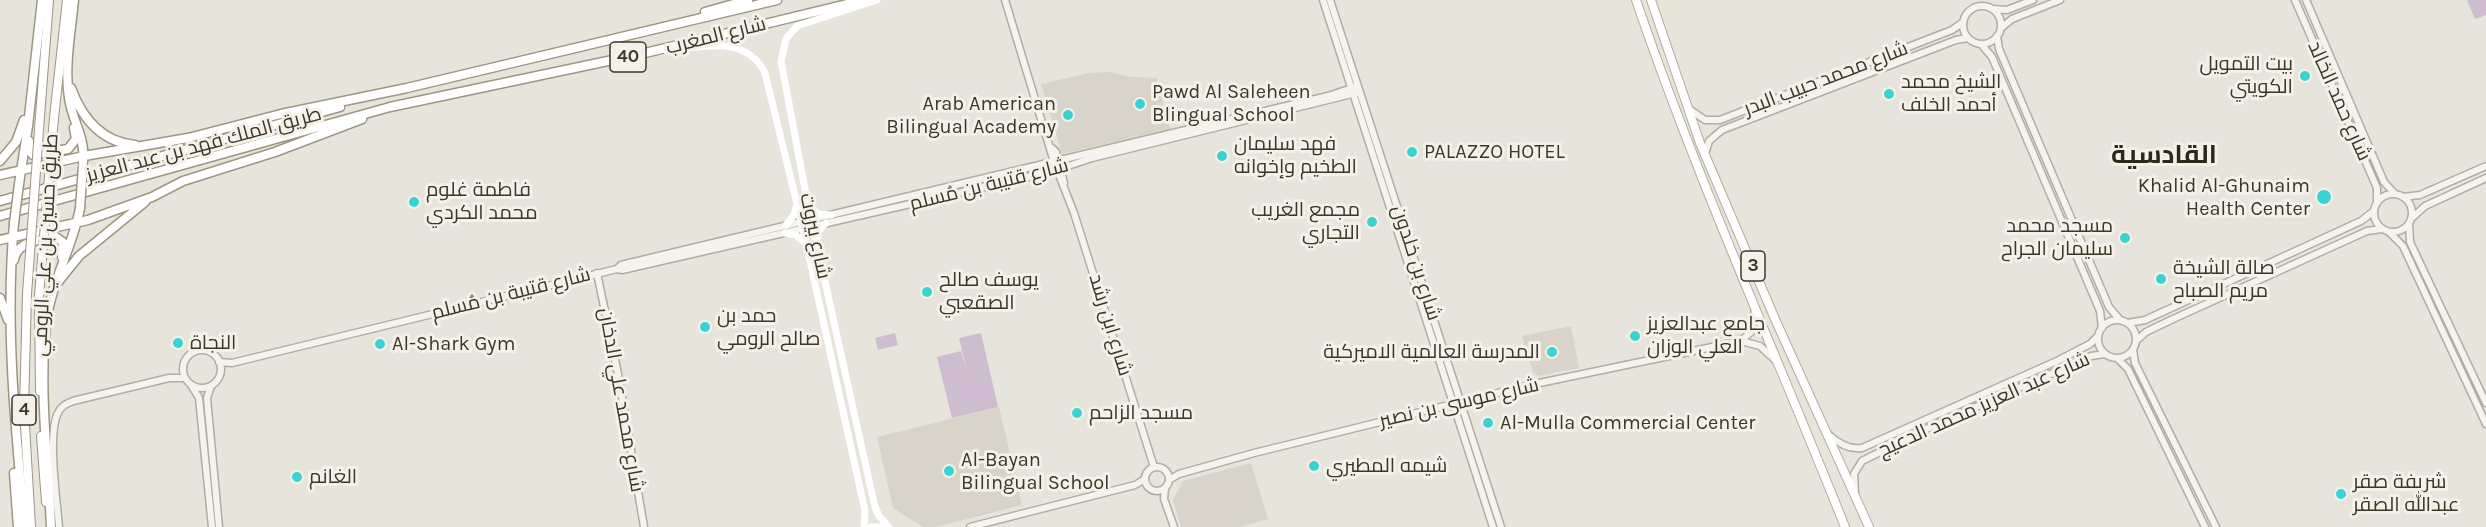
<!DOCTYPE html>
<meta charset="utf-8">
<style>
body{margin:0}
canvas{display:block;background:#e6e4db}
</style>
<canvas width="2486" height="527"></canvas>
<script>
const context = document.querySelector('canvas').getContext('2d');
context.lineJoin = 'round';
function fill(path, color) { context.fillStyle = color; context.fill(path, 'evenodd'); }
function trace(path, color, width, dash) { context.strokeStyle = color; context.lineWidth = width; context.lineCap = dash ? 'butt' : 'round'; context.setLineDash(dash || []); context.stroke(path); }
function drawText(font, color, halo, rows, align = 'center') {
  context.font = font + ' Karla,Cairo,sans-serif'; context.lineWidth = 6; context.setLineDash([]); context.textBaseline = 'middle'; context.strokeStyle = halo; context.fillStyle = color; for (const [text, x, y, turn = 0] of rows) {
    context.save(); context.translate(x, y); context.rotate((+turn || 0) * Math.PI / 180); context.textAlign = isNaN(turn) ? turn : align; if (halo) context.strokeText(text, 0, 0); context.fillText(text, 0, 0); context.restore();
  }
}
fill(new Path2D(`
 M1109 72 1131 77 1157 78 1170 129 1062 154 1041 84 1089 73Z
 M1571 326 1579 368 1538 376 1533 372 1522 336Z
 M999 407 1022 505 936 527H923L893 508 877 437Z
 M1251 463 1268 519 1240 527H1181L1173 500 1183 481Z`), '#d8d4c9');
fill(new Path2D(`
 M2467 0H2486V15L2475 19Z
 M895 333 898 345 878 350 875 338Z
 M981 333 998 407 952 418 937 357 961 351 967 373 959 338Z`), '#cebcd0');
const tertiary = new Path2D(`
 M1005 0 1054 162 1074 213 1154 467
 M1323 0 1493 527
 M1330 0 1501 527
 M2295 0 2377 188V202
 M2306 0 2384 182 2395 194
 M1963 25a19 19 0 1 1 38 0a19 19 0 1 1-38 0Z
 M1993 9 2007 10 2033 0
 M2001 28 2012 19 2060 0
 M1997 36 1999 49 2109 307 2120 320
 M1981 44 1992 57 2100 311 2102 328
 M1689 109 1705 120H1720L1952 30 1962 23
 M1052 148 1056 152 1064 183
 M1705 154 1709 141 1722 130 1956 40 1968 38
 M2374 213a19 19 0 1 1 38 0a19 19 0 1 1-38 0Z
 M2403 197 2420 195 2486 166
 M2413 217 2425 206 2486 178
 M2409 223 2410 242 2486 403
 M2389 232 2403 246 2486 424
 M617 269 622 270 1050 172 1092 158 1360 92
 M597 273 618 374 644 527
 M2098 339a19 19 0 1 1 38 0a19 19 0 1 1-38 0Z
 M2128 323 2145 320 2361 221 2374 211
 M1741 341 1752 331 1755 308
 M2136 341 2146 332 2173 319 2367 231 2382 229
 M183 369a19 19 0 1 1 38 0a19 19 0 1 1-38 0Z
 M2133 350 2135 363 2216 527
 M2117 358 2128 369 2205 527
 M219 362 232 363 617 269 621 265 1328 96 1358 86
 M191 385 199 398 212 527
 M211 386 207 398 219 527
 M1829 435C1838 443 1850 450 1862 448L2059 360 2090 344 2098 336
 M1145 479a12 12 0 1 1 24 0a12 12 0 1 1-24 0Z
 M1169 480 1179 474 1254 453 1530 385 1741 341 1760 346 1775 360
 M1165 488 1164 499 1174 527
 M1855 493 1854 474 1862 461 1924 430 2091 356 2105 354
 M59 527C57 501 47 434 58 413 61 406 66 404 73 401L169 378H185
 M970 527 1135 485 1145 479`);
const primary = new Path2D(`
 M1636 0C1697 179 1775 351 1845 527
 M1651 0 1700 143 1775 319 1869 527`);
const trunk = new Path2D(`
 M40 116 49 0
 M54 118 67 0
 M27 294 24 409 31 527
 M39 295 40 391
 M41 436 46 502`);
const motorway = new Path2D(`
 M74 0C71 32 64 66 69 98 72 121 86 138 83 162
 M705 12 748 0
 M71 88C82 118 101 142 135 145
 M29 141 30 151 33 155 68 149 76 139 74 128
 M0 161 16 142 24 120
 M0 175 84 156 188 138 281 114 407 88 777 0
 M19 184 28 126 42 0
 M0 201 340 107
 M0 216 390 107 641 54 864 0
 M14 223C5 324 15 427 25 527
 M0 240 88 220 152 197 183 181 275 152 362 119
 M14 260C17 241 38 241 54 236L63 242 62 257
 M58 282 79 256 145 202
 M0 298 8 320
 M14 473 18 527
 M51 527C48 461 38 381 47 317 53 278 73 246 80 208`);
trace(tertiary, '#b0ada1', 9);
trace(primary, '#b2ac9a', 10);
trace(trunk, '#9d9782', 10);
trace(motorway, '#9d9782', 11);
trace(tertiary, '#f5f3ee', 6);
trace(new Path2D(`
 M877 0 797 26 786 39 781 61 808 205 875 507 879 516 889 527
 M667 51C701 47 746 34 765 73L803 229 865 511 864 527
 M809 206 818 214 831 215
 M786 225 794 215 796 207
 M785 233 796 235 805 243
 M817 239 819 230 826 223
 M871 527H888`), '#fff', 7);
trace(primary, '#fff', 8);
trace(trunk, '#fff', 8);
trace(motorway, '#fff', 8);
const trunkBridge = new Path2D(`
 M27 294 40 116
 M39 295 54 118`);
const motorwayBridge = new Path2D(`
 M80 208 83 166
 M14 223 19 184`);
trace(trunkBridge, '#9d9782', 10, []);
trace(motorwayBridge, '#9d9782', 11, []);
trace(trunkBridge, '#fff', 8);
trace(motorwayBridge, '#fff', 8);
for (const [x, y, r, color] of [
 [2305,76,6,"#3ad2d2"],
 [1889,94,6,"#3ad2d2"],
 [1140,104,6,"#3ad2d2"],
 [1068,115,6,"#3ad2d2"],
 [1412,152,6,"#3ad2d2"],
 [1222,156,6,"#3ad2d2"],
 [2324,197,8,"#3ad2d2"],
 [414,202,6,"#3ad2d2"],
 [1372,222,6,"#3ad2d2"],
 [2125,238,6,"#3ad2d2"],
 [2161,279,6,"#3ad2d2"],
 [927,292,6,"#3ad2d2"],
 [705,327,6,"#3ad2d2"],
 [1635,336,6,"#3ad2d2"],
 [178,343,6,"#3ad2d2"],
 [380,344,6,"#3ad2d2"],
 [1552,352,6,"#3ad2d2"],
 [1077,413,6,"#3ad2d2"],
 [1488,423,6,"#3ad2d2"],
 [1314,466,6,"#3ad2d2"],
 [949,471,6,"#3ad2d2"],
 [297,477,6,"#3ad2d2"],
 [2341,494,6,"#3ad2d2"]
]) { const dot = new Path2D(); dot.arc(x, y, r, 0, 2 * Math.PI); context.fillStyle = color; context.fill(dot); trace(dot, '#f4f1ea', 2); }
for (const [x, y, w] of [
 [628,57,36],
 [1753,266,24],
 [24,410,24]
]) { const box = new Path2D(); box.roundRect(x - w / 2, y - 15, w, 30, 4.5); context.fillStyle = '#f4f1ea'; context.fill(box); trace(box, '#3d3725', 1.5); }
drawText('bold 18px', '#3d3725', null, [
 ["40",628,57],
 ["3",1753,266],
 ["4",24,410]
]);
drawText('20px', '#3d3725', '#f4f1ea', [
 ["شارع المغرب",716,36,-14],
 ["شارع محمد حبيب البدر",1826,79,-21],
 ["شارع حمد الخالد",2339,101,66],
 ["طريق الملك فهد بن عبد العزيز",204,145,-15],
 ["شارع قتيبة بن مُسلم",989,185,-14],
 ["شارع بيروت",815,236,78],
 ["طريق حسين بن علي الرومي",46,245,-87],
 ["شارع بن خلدون",1416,263,72],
 ["شارع قتيبة بن مُسلم",511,294,-14],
 ["شارع ابن رشد",1110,325,73],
 ["شارع محمد علي الدخان",621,400,80],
 ["شارع موسى بن نصير",1459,403,-13],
 ["شارع عبد العزيز محمد الدعيج",1984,405,-24]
]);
drawText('20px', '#3d3725', '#f4f1ea', [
 ["بيت التمويل",2293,64,"right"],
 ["الكويتي",2293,87,"right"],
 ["الشيخ محمد",1901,82],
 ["أحمد الخلف",1901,105],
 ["Pawd Al Saleheen",1152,92],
 ["Blingual School",1152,115],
 ["Arab American",1056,104,"right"],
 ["Bilingual Academy",1056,127,"right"],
 ["فهد سليمان",1234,144],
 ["الطخيم وإخوانه",1234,167],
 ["PALAZZO HOTEL",1424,152],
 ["Khalid Al-Ghunaim",2310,186,"right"],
 ["Health Center",2310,209,"right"],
 ["فاطمة غلوم",426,190],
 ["محمد الكردي",426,213],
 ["مجمع الغريب",1360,210,"right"],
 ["التجاري",1360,233,"right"],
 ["مسجد محمد",2113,226,"right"],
 ["سليمان الجراح",2113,249,"right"],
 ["صالة الشيخة",2173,268],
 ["مريم الصباح",2173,291],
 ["يوسف صالح",939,280],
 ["الصقعبي",939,303],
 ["حمد بن",717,316],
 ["صالح الرومي",717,339],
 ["جامع عبدالعزيز",1647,324],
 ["العلي الوزان",1647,347],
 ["النجاة",190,343],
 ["Al-Shark Gym",392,344],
 ["المدرسة العالمية الاميركية",1540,352,"right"],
 ["مسجد الزاحم",1089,413],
 ["Al-Mulla Commercial Center",1500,423],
 ["Al-Bayan",961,460],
 ["Bilingual School",961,483],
 ["شيمه المطيري",1326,466],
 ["الغانم",309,477],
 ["شريفة صقر",2353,482],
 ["عبدالله الصقر",2353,505]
], 'left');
drawText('bold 26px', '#2d2917', '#f4f1ea', [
 ["القادسية",2164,156]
]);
</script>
